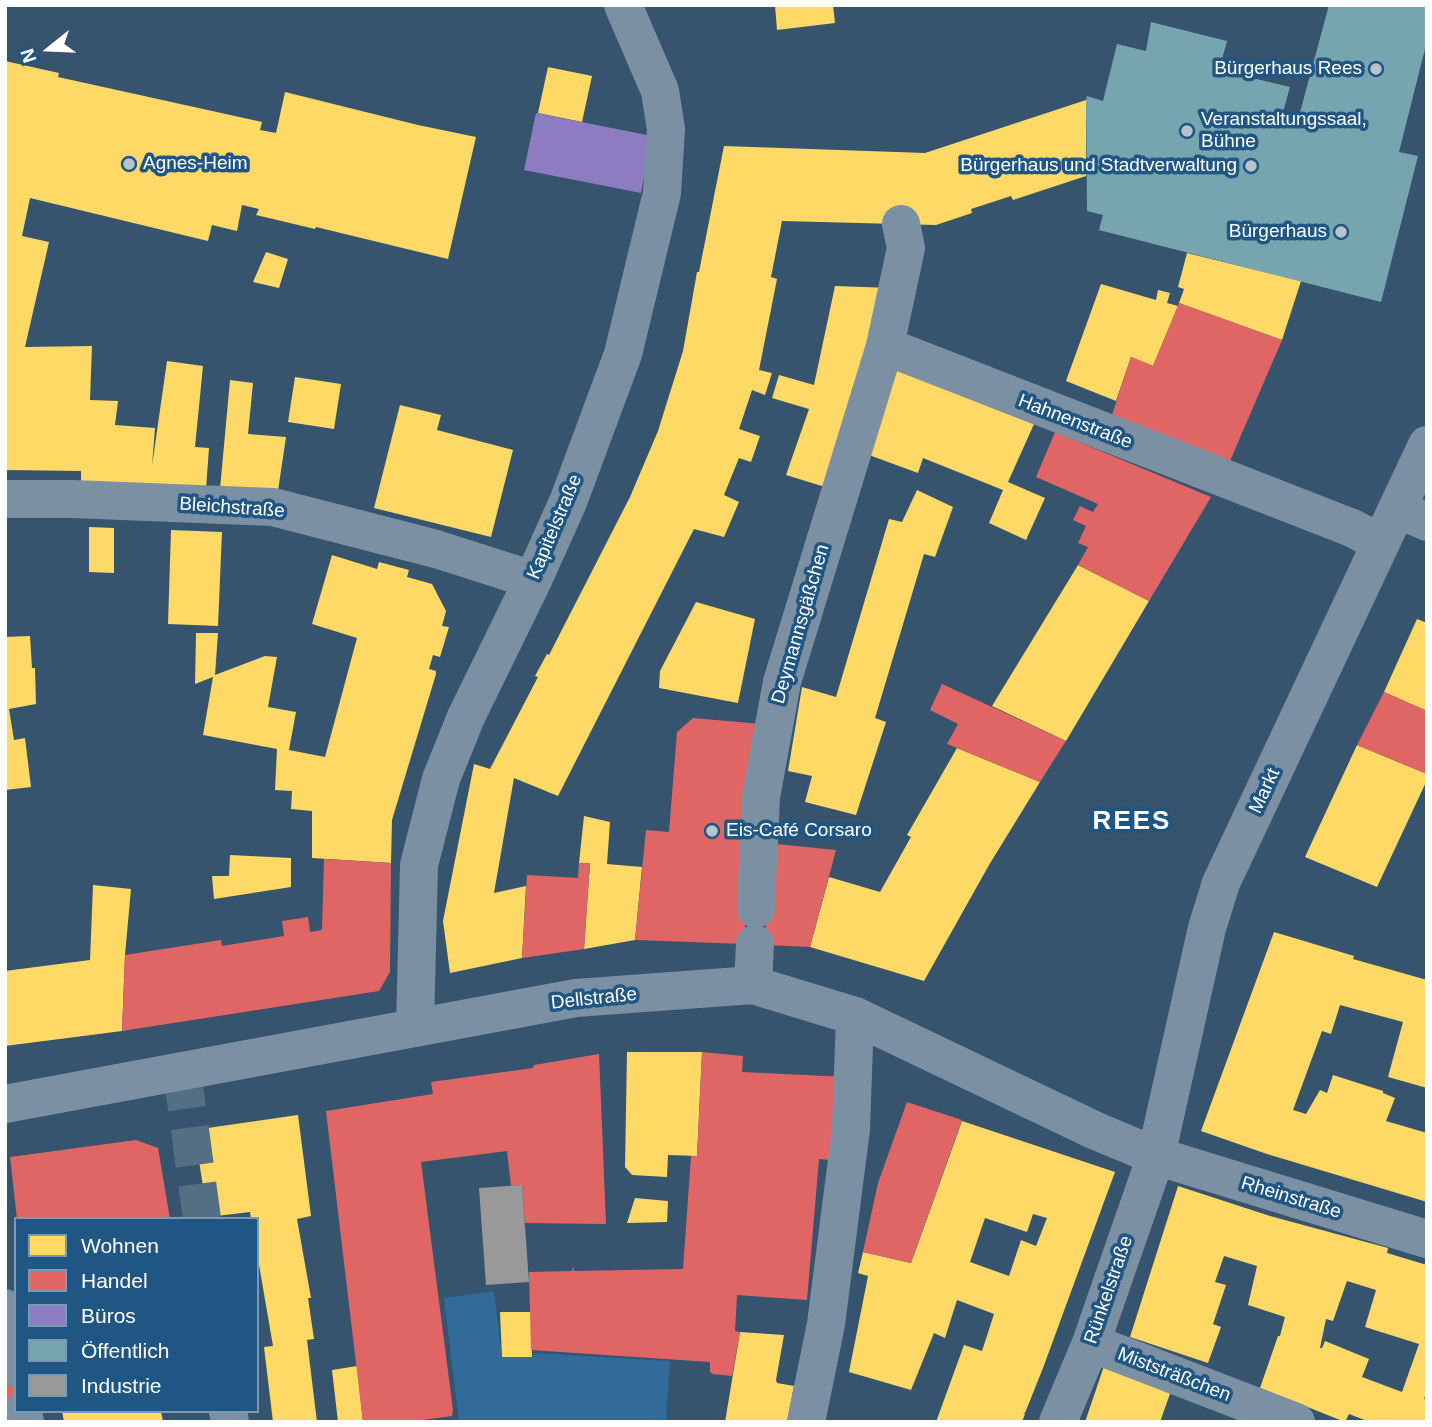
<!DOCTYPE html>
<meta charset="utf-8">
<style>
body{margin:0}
#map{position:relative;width:1432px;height:1427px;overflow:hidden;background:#36546d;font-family:Helvetica,sans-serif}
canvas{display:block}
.frame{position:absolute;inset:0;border:7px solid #fff;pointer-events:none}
.legend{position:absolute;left:14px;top:1217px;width:245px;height:196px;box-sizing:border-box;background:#1f5684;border:2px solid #799ab5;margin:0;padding:9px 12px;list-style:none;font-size:21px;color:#fff}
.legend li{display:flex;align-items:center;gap:14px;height:35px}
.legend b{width:35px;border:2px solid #799ab5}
.north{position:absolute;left:14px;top:14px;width:70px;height:70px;-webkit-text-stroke:5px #1f5684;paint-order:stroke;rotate:252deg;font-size:19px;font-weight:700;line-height:28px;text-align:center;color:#fff}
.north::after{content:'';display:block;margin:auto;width:24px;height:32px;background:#fff;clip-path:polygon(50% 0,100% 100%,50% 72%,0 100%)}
</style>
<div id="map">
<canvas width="1432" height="1427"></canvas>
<div class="frame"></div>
<ul class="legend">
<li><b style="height:19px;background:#ffd966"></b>Wohnen</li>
<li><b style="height:19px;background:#e06666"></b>Handel</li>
<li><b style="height:19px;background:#8e7cc3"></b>Büros</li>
<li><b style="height:19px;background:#76a5af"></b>Öffentlich</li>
<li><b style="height:19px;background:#999"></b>Industrie</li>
</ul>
<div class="north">N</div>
</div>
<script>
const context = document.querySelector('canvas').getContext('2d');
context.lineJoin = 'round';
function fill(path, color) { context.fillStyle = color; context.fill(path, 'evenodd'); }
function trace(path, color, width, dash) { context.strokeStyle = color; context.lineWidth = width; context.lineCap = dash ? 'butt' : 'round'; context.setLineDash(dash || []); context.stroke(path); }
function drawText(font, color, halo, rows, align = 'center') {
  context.font = font + ' Helvetica,sans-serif'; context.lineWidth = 7; context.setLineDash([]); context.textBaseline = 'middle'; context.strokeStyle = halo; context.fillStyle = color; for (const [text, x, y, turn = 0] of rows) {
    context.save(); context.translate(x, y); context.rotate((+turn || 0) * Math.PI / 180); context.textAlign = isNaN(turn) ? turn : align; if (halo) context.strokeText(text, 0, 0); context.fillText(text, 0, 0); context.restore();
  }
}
fill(new Path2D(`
 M494 1291 502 1357H531L535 1353 670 1361 666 1422H459L444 1298Z`), '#306b99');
fill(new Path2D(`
 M775 5H833L835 23 777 30Z
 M5 61 59 73 58 77 262 122 260 130 276 133 285 92 418 125 476 137 448 259 316 227 315 229 256 215 259 209 242 205 237 231 212 225 208 241 30 198 22 236 49 242 25 347 92 346 90 400 118 401 115 425 155 428 152 466 167 361 203 366 195 447 209 448 206 489 81 481V471L5 470Z
 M548 67 592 76 582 122 538 113Z
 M1086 100V176L1013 200 1011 196 971 209 972 213 936 225 782 221 771 277 777 279 759 370 772 373 765 395 752 390 739 429 760 436 751 462 739 458 724 495 739 502 724 537 694 529 558 796 514 778 494 893 526 886 522 958 450 973 443 921 474 764 490 769 538 677 535 676 547 654 549 655 630 497 658 431 683 351 697 272H699L724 146 925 153Z
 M266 252 288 259 279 288 253 282Z
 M1187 253 1301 281 1282 340 1179 303 1184 289 1178 287Z
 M1101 284 1156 300 1158 290 1170 293 1167 303 1178 306 1153 366 1131 357 1116 401 1066 381Z
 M835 286 891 288 835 490 786 475 809 409 772 398 779 375 814 385Z
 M896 370 1034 424 1008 482 1045 498 1026 540 989 523 1003 490 923 458 918 473 869 455Z
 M295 377 341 384 334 429 288 422Z
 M230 380 253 383 248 434 286 437 278 491 220 489Z
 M400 405 441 415 437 430 513 450 491 537 374 508Z
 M917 490 953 507 935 557 924 554 875 718 886 722 856 815 805 802 812 776 788 771 802 687 836 697 889 519 902 522Z
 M89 527 114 528V573L89 572Z
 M171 530 222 532 218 626 168 624Z
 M332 555 377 569 379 562 409 570 407 577 432 584 446 611 442 626 449 627 440 657 433 655 429 669 436 671V674L392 820 391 863 312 858V811L291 809 292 791 275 790 277 749 203 735 213 677 195 684 196 633H218L215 675 265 656 277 657 268 707 296 712 289 750 325 757 357 638 312 624Z
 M1078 565 1149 601 1066 741 992 706Z
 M696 602 755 619 738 703 659 688 660 671Z
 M1417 619 1427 623V711L1384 692Z
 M30 636 32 668H35L36 704 9 709 14 740 25 738 31 787 5 790V637Z
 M1357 745 1427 774V780L1377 887 1305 857Z
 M957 748 1040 782 989 865 924 981 810 947 829 877 880 892 911 837 907 835Z
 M584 816 610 822 607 864 642 867 635 940 584 949 590 863H579Z
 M230 855 291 858V887L214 899 212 876H229Z
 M93 885 131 889 125 955 122 1031 5 1046V971L90 960Z
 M1274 932 1354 956 1353 959 1427 980V1088L1388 1077 1403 1022 1340 1005 1331 1034 1322 1031 1293 1110 1306 1114 1320 1090 1327 1093 1333 1075 1383 1091V1093L1395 1098 1386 1121 1427 1133V1202L1267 1154 1201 1131Z
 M627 1052H702L697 1156 668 1155 667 1177 632 1175 625 1167Z
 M298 1115 311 1216 297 1219 311 1298H308L314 1339 307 1340 317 1422H273L264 1347 273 1346 257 1253V1219H251L250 1212 208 1217 194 1130Z
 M962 1121 1115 1172 1043 1368 1025 1413 1023 1414H1025L1022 1422H936L964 1345 982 1351 994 1314 957 1300 945 1338 934 1333 911 1390 849 1372 868 1276 858 1273 863 1252 911 1263ZM1033 1214 1047 1218 1036 1246 1021 1240 1009 1276 970 1262 985 1218 1027 1232Z
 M1178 1186 1270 1216 1388 1248 1387 1253 1427 1265V1391L1424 1399 1427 1400V1422H1370L1349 1414 1345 1422 1260 1388 1278 1336H1280L1285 1317 1248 1305 1257 1266 1224 1256 1215 1282 1226 1285 1213 1324 1221 1327 1208 1363 1130 1337ZM1347 1281 1376 1290 1365 1327 1419 1344 1402 1392 1362 1377 1369 1359 1325 1341 1322 1348H1320L1326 1319 1333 1321Z
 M635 1198 668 1201 667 1222 627 1223Z
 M500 1312H531L532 1357H502Z
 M740 1332 784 1335 776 1380 777 1383 794 1386 787 1422H725Z
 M357 1366 363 1422H338L332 1370Z
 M1104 1366 1172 1388 1160 1422H1085Z
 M62 1411H161L163 1422H64Z`), '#ffd966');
fill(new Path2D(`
 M1179 303 1282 340 1227 468 1111 418 1131 357 1153 366Z
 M1055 432 1211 497 1149 601 1078 565 1088 547 1078 543 1086 526 1073 520 1080 506 1093 512 1098 504 1036 477Z
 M942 684 1066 741 1040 782 947 744 958 724 930 710Z
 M1384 692 1427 711V774L1357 745Z
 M693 718 761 724 744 944 635 940 646 830 669 832 677 732Z
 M776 844 836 850 810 947 763 945Z
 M324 859 391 863 390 972 379 991 122 1031 125 955 221 940 222 946 284 936 282 921 308 917 310 932 322 930Z
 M579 863H590L584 949 522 958 527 875 578 878Z
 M702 1052 743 1056 742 1072 847 1077 842 1161 819 1159 807 1300 737 1295 735 1331 740 1332 732 1376 713 1374 710 1372V1362L531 1350 529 1272 572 1271 573 1267 574 1271 683 1269 691 1156H697Z
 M599 1054 606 1224 525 1223 522 1185 511 1186 507 1151 421 1162 453 1410 452 1416 408 1422H363L326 1111 433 1094 431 1082 533 1068 534 1065Z
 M907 1102 962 1120 911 1263 863 1252 878 1183Z
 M136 1140 158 1148 170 1219H17L10 1157Z
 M5 1344 16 1392V1413L5 1415Z`), '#e06666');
fill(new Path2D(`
 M536 113 652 136 641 193 524 170Z`), '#8e7cc3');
fill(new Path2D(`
 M1329 5H1427V41L1399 152 1418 156 1381 302 1099 230 1103 215 1087 211 1086 100 1087 96 1103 101 1117 44 1146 51 1151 22 1227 41 1219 70 1290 87 1280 123 1296 127Z`), '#76a5af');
fill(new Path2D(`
 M522 1185 529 1282 486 1285 479 1188Z`), '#999');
trace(new Path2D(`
 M182 1071 202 1219`), '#546e83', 38, [38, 19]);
trace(new Path2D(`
 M901 224 906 248 885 346 1352 528 1381 543
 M5 499H72L273 507 436 549 533 580
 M1398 509 1427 522
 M756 909 761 797 782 682 885 346
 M753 985 755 944
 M415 1027 419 865 441 779 466 717 533 580 568 502 623 354 662 193 666 129 660 91 623 5
 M5 1104 576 998 753 985 855 1016 1096 1131 1156 1156 1427 1239
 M5 1308 16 1368
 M1091 1343 1296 1422
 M23 1411 25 1422
 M228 1411 230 1422
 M806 1422 826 1324 851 1129 855 1016
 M1058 1422 1091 1343 1156 1156 1207 928 1221 883 1427 445`), '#7c90a3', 38);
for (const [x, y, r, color] of [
 [1376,69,7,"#b9c3cc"],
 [1187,131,7,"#b9c3cc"],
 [129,164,7,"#b9c3cc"],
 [1251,166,7,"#b9c3cc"],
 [1341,232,7,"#b9c3cc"],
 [712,831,7,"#b9c3cc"]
]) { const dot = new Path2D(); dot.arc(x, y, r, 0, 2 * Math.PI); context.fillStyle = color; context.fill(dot); trace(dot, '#1f5684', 2.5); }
drawText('19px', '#fff', '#1f5684', [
 ["Bürgerhaus Rees",1362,69],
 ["Veranstaltungssaal,",1201,120,"left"],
 ["Bühne",1201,142,"left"],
 ["Agnes-Heim",143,164,"left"],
 ["Bürgerhaus und Stadtverwaltung",1237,166],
 ["Bürgerhaus",1327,232],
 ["Eis-Café Corsaro",726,831,"left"]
], 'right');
drawText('19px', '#fff', '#1f5684', [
 ["Hahnenstraße",1075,422,21],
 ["Bleichstraße",232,508,4],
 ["Kapitelstraße",555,527,-67],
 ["Deymannsgäßchen",801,624,-74],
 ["Markt",1265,791,-65],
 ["Dellstraße",594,999,-6],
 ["Rheinstraße",1291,1198,17],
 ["Rünkelstraße",1109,1290,-71],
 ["Miststräßchen",1174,1375,21]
]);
context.letterSpacing = '2px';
drawText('bold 26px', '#fff', '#1f5684', [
 ["REES",1132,822]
]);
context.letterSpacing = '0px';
</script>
